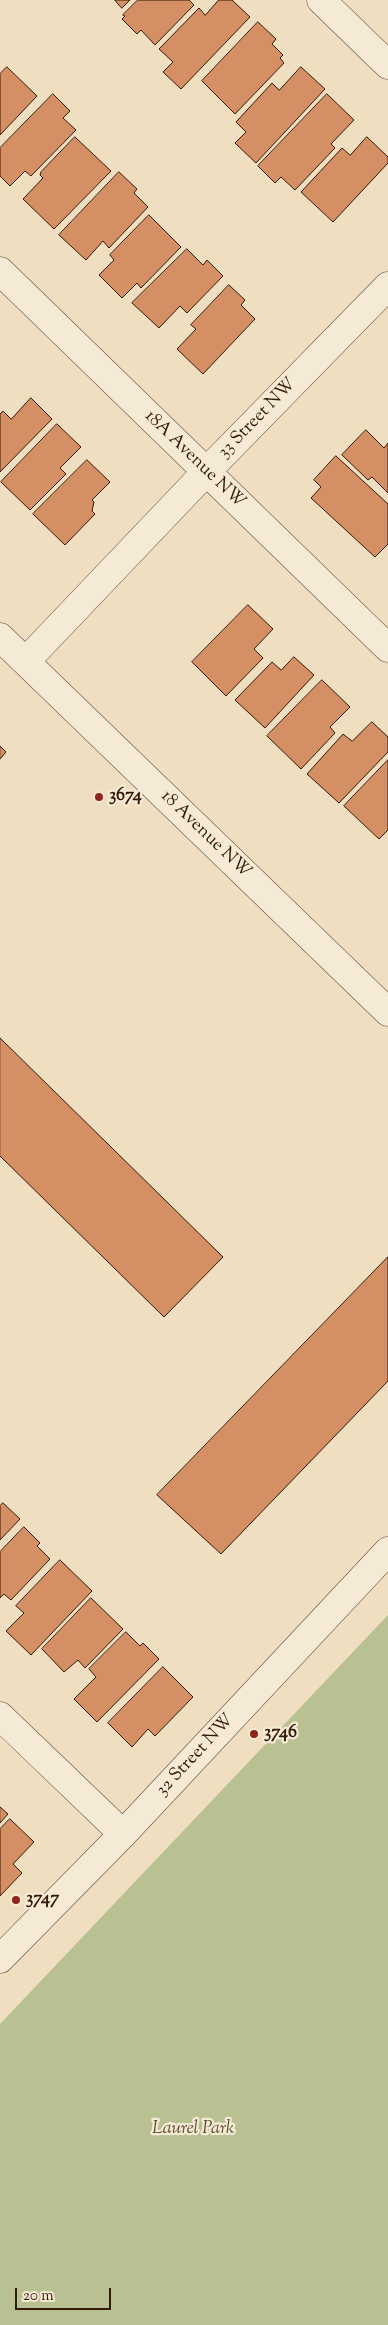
<!DOCTYPE html>
<style>
body{margin:0}
#map{position:relative;width:388px;height:2325px;overflow:hidden;background:#f0dec0;font-family:"Sorts Mill Goudy",serif}
canvas{display:block}
.scale{position:absolute;left:15px;top:2288px;width:96px;height:22px;box-sizing:border-box;border:2px solid #341905;border-top:0;padding-left:6px;font-size:15px;line-height:18px;white-space:nowrap;color:#341905;-webkit-text-stroke:4px #f5ead6;paint-order:stroke}
</style>
<div id="map">
<canvas width="388" height="2325"></canvas>
<div class="scale">20 m</div>
</div>
<script>
const context = document.querySelector('canvas').getContext('2d');
context.lineJoin = 'round';
function fill(path, color) { context.fillStyle = color; context.fill(path, 'evenodd'); }
function trace(path, color, width, dash) { context.strokeStyle = color; context.lineWidth = width; context.lineCap = dash ? 'butt' : 'round'; context.setLineDash(dash || []); context.stroke(path); }
function drawText(font, color, halo, rows, align = 'center') {
  context.font = font + ' "Sorts Mill Goudy",serif'; context.lineWidth = 4.5; context.setLineDash([]); context.textBaseline = 'middle'; context.strokeStyle = halo; context.fillStyle = color; for (const [text, x, y, turn = 0] of rows) {
    context.save(); context.translate(x, y); context.rotate((+turn || 0) * Math.PI / 180); context.textAlign = isNaN(turn) ? turn : align; if (halo) context.strokeText(text, 0, 0); context.fillText(text, 0, 0); context.restore();
  }
}
fill(new Path2D(`
 M388 1615V2325H0V2024Z`), '#b9c193');
const building = new Path2D(`
 M115 0H130L122 8Z
 M138 0H189L194 5 155 45 141 30 137 34 122 19 125 16 123 15Z
 M219 0H232L250 17 181 89 163 72 173 62 159 49 199 8 205 15Z
 M258 22 276 39 272 44 283 55 280 58 284 63 235 114 202 81Z
 M7 67 37 96 0 135V74Z
 M301 67 325 89 256 163 235 143 246 132 236 122 272 83 279 90Z
 M53 94 70 111 63 118 76 130 31 176 25 171 10 186 0 176V148Z
 M327 94 354 120 331 144 335 148 295 190 281 177 275 183 258 166Z
 M75 137 111 171 54 229 23 199 43 178 40 175 41 172Z
 M367 137 388 157V163L333 222 301 192 342 148 350 155Z
 M119 172 137 189 134 193 148 207 109 248 103 241 86 260 59 235Z
 M149 215 181 247 141 288 137 283 122 298 99 275 114 260 110 255Z
 M187 249 203 265 207 260 223 276 187 313 180 306 159 328 132 303Z
 M229 285 245 300 241 305 255 319 203 374 177 349 196 329 191 325Z
 M31 398 52 419 0 472V414L3 411 11 419Z
 M57 424 81 447 60 468 66 474 30 510 1 482Z
 M366 430 384 448 388 443V493L372 477 368 480 342 455Z
 M336 456 388 504V544L375 557 311 498 321 487 314 480Z
 M87 460 110 482 92 500 94 502 92 511 95 514 65 545 33 514Z
 M248 605 273 629 254 649 263 658 226 696 192 662Z
 M294 657 314 675 265 728 235 700 272 662 281 670Z
 M322 680 350 707 330 727 335 733 301 769 267 736Z
 M372 722 388 737V752L339 803 307 774 343 734 352 741Z
 M0 746 6 752 0 759Z
 M388 760V830L379 839 344 806Z
 M0 1038 223 1257 164 1317 0 1156Z
 M388 1257V1381L221 1554 157 1495Z
 M3 1503 20 1519 0 1540V1506Z
 M24 1527 40 1543 37 1546 50 1559 11 1600 4 1594 0 1598V1552Z
 M60 1560 92 1591 31 1655 6 1631 24 1613 16 1606Z
 M91 1598 123 1629 85 1668 78 1660 64 1672 42 1649Z
 M126 1632 140 1646 143 1643 159 1659 97 1722 74 1699 96 1677 89 1669Z
 M163 1667 193 1697 155 1736 148 1729 132 1747 108 1723Z
 M0 1807 8 1814 0 1823Z
 M10 1819 34 1842 13 1864 22 1873 0 1896V1829Z`);
fill(building, '#d48f65');
trace(building, '#341905', 1);
const minor = new Path2D(`
 M321 0 388 65
 M0 271 388 648
 M0 637 388 1012
 M26 661 206 472 388 286
 M0 1716 123 1834
 M0 1959 123 1834 388 1551`);
trace(minor, '#634a34', 29);
trace(minor, '#f5ead6', 28);
for (const [x, y, r, color] of [
 [99,797,5,"#8f2418"],
 [254,1734,5,"#8f2418"],
 [16,1900,5,"#8f2418"]
]) { const dot = new Path2D(); dot.arc(x, y, r, 0, 2 * Math.PI); context.fillStyle = color; context.fill(dot); trace(dot, '#f5ead6', 2); }
drawText('18px', '#341905', '#f5ead6', [
 ["33 Street NW",258,419,-46],
 ["18A Avenue NW",194,460,44],
 ["18 Avenue NW",205,835,44],
 ["32 Street NW",196,1756,-47]
]);
drawText('bold 18px', '#341905', '#f5ead6', [
 ["3674",109,797],
 ["3746",264,1734],
 ["3747",26,1900]
], 'left');
drawText('italic 18px', '#5c4b30', '#f5ead6', [
 ["Laurel Park",193,2130]
]);
</script>
